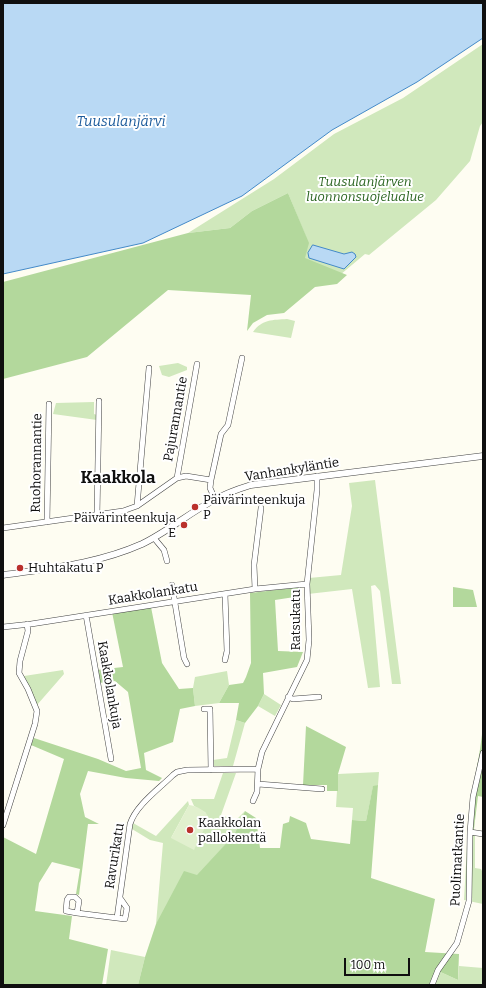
<!DOCTYPE html>
<meta charset="utf-8">
<style>
body{margin:0}
#map{position:relative;width:486px;height:988px;overflow:hidden;background:#fefdf2;font-family:Bitter,serif}
canvas{display:block}
.frame{position:absolute;inset:0;border:4px solid #0f0f0f;pointer-events:none}
.scale{position:absolute;left:344px;top:958px;width:66px;height:18px;box-sizing:border-box;border:2px solid #0f0f0f;border-top:0;padding-left:5px;font-size:12px;line-height:14px;white-space:nowrap;color:#0f0f0f;-webkit-text-stroke:3px #fff;paint-order:stroke}
</style>
<div id="map">
<canvas width="486" height="988"></canvas>
<div class="frame"></div>
<div class="scale">100 m</div>
</div>
<script>
const context = document.querySelector('canvas').getContext('2d');
context.lineJoin = 'round';
function fill(path, color) { context.fillStyle = color; context.fill(path, 'evenodd'); }
function trace(path, color, width, dash) { context.strokeStyle = color; context.lineWidth = width; context.lineCap = dash ? 'butt' : 'round'; context.setLineDash(dash || []); context.stroke(path); }
function drawText(font, color, halo, rows, align = 'center') {
  context.font = font + ' Bitter,serif'; context.lineWidth = 4; context.setLineDash([]); context.textBaseline = 'middle'; context.strokeStyle = halo; context.fillStyle = color; for (const [text, x, y, turn = 0] of rows) {
    context.save(); context.translate(x, y); context.rotate((+turn || 0) * Math.PI / 180); context.textAlign = isNaN(turn) ? turn : align; if (halo) context.strokeText(text, 0, 0); context.fillText(text, 0, 0); context.restore();
  }
}
fill(new Path2D(`
 M483 44V122L480 126 470 161 436 200 369 255 365 254 340 275 302 264 306 237 288 193 252 211 230 228 188 233 274 179 334 134 403 98Z
 M287 319 295 321 291 338 253 332C262 319 273 320 287 319Z
 M178 363 187 367V370L169 377 162 375 159 366Z
 M94 402V414L97 415V420L53 414 56 403Z
 M375 480 401 684H392L380 591 375 585 371 586 380 687 368 688 352 589 308 594 309 578 341 575 352 506 349 483Z
 M63 670 64 674 37 705 24 676Z
 M227 671 229 685 219 703 195 706 193 688 195 677Z
 M264 694 281 705 275 716 258 706Z
 M236 720 245 723 233 766H214L213 760 227 758Z
 M379 772 378 785 373 787 366 821 352 820 353 808 336 807 338 774Z
 M223 773H236L221 815 236 820 245 811 234 835 156 924 163 843 150 840 132 829 133 823 156 836 188 801 189 805 171 838 206 813 194 806 191 799H214Z
 M468 827 474 829 475 834V868L481 869 483 873V904L464 900Z
 M111 950 145 957 138 985H106Z
 M459 966 483 968V985H429L436 970 458 980Z`), '#d0e8bc');
fill(new Path2D(`
 M288 193 309 243 305 258 347 275 337 284 315 287 284 313 267 315 253 323 247 331 251 295 168 290 87 357 3 379V282L188 233 230 228 252 211Z
 M301 587V596L275 600 278 651 303 652 297 667 263 673 264 694 258 706 245 723 236 720 239 703H219L229 685 243 683 246 677 251 663 250 593Z
 M453 587 473 590 477 607H453Z
 M151 607 162 663 179 689 193 688 195 706 180 709 173 742 144 753 146 770 162 778 159 781 126 778 88 771 80 794 85 817 99 824H88L79 895 76 894 80 869 52 862 39 883 35 911 72 916 69 939 108 949 102 985H4L3 837 36 854 64 759 31 745 34 738 98 759 126 771 141 768 128 692 115 681 99 683 97 670 123 667 112 612Z
 M483 722V797L478 796 474 829 468 827C470 792 481 758 483 722Z
 M306 726 346 747 338 774V791H327V785H303Z
 M378 785 371 878 435 899 425 952 459 954 458 980 436 970 429 985H138L145 957 156 924 184 871 197 875 234 835 245 811 256 818 260 848H280L283 824 289 822 290 816 306 823 311 839 350 844 352 820 366 821 373 786Z`), '#b3d89c');
fill(new Path2D(`
 M189 805C197 806 207 811 209 819L194 850 171 838Z`), '#e1f0ce');
const water = new Path2D(`
 M3 3H483V38L417 82 332 130 242 196 143 243 3 274Z
 M313 245 344 254 352 252 355 254 356 257 344 269 309 258 308 253Z`);
fill(water, '#b9d9f4');
trace(water, '#4389c8', 1);
const minor = new Path2D(`
 M177 478 197 364
 M215 499 210 488 211 480 221 434 228 425 242 358
 M137 506 149 368
 M97 516 99 401
 M47 522 49 404
 M3 528 123 511 137 506 177 478 186 476 211 480
 M154 538 164 550 167 561
 M172 585 184 658 187 664
 M255 589 254 565 261 508
 M225 594 227 651 225 660
 M86 615 111 759
 M3 627 31 624 255 589 307 584
 M288 697 293 699 319 697
 M204 709H210L211 770
 M258 784 322 789
 M253 801 257 792 258 769 262 752 307 660 309 640 307 584 317 490V476
 M3 825 35 724 37 711 28 689 19 673 20 661 28 631 27 624
 M470 832 483 834
 M77 913 66 911 67 900 69 897H75L79 901 77 913 117 918 130 824C136 805 159 789 173 775L177 772 187 770 258 769
 M117 918 125 919 127 908 120 898
 M432 985 438 970 457 943 469 901 470 832 473 797 483 753`);
const tertiary = new Path2D(`
 M3 575C51 568 97 564 142 544 167 532 189 513 214 500 226 493 238 489 251 485L483 456`);
trace(minor, '#424242', 6);
trace(tertiary, '#424242', 7);
trace(minor, '#fff', 5);
trace(tertiary, '#fff', 6);
for (const [x, y, r, color] of [
 [195,507,4,"#ba302c"],
 [184,525,4,"#ba302c"],
 [20,568,4,"#ba302c"],
 [190,830,4,"#ba302c"]
]) { const dot = new Path2D(); dot.arc(x, y, r, 0, 2 * Math.PI); context.fillStyle = color; context.fill(dot); trace(dot, '#fff', 1.5); }
drawText('italic 13px', '#2b6521', '#fff', [
 ["Tuusulanjärven",365,182],
 ["luonnonsuojelualue",365,197]
]);
drawText('13px', '#0f0f0f', '#fff', [
 ["Pajurannantie",176,419,-80],
 ["Ruohorannantie",37,463,-89],
 ["Vanhankyläntie",292,470,-9],
 ["Kaakkolankatu",153,594,-9],
 ["Ratsukatu",296,620,-90],
 ["Kaakkolankuja",109,685,80],
 ["Ravurikatu",115,856,-81],
 ["Puolimatkantie",458,860,-87]
]);
drawText('13px', '#0f0f0f', '#fff', [
 ["Päivärinteenkuja",203,500],
 ["P",203,515],
 ["Päivärinteenkuja",176,518,"right"],
 ["E",176,533,"right"],
 ["Huhtakatu P",28,568],
 ["Kaakkolan",198,823],
 ["pallokenttä",198,838]
], 'left');
drawText('italic 14px', '#1d5c9c', '#fff', [
 ["Tuusulanjärvi",121,122]
]);
drawText('bold 17px', '#0f0f0f', '#fff', [
 ["Kaakkola",118,478]
]);
</script>
